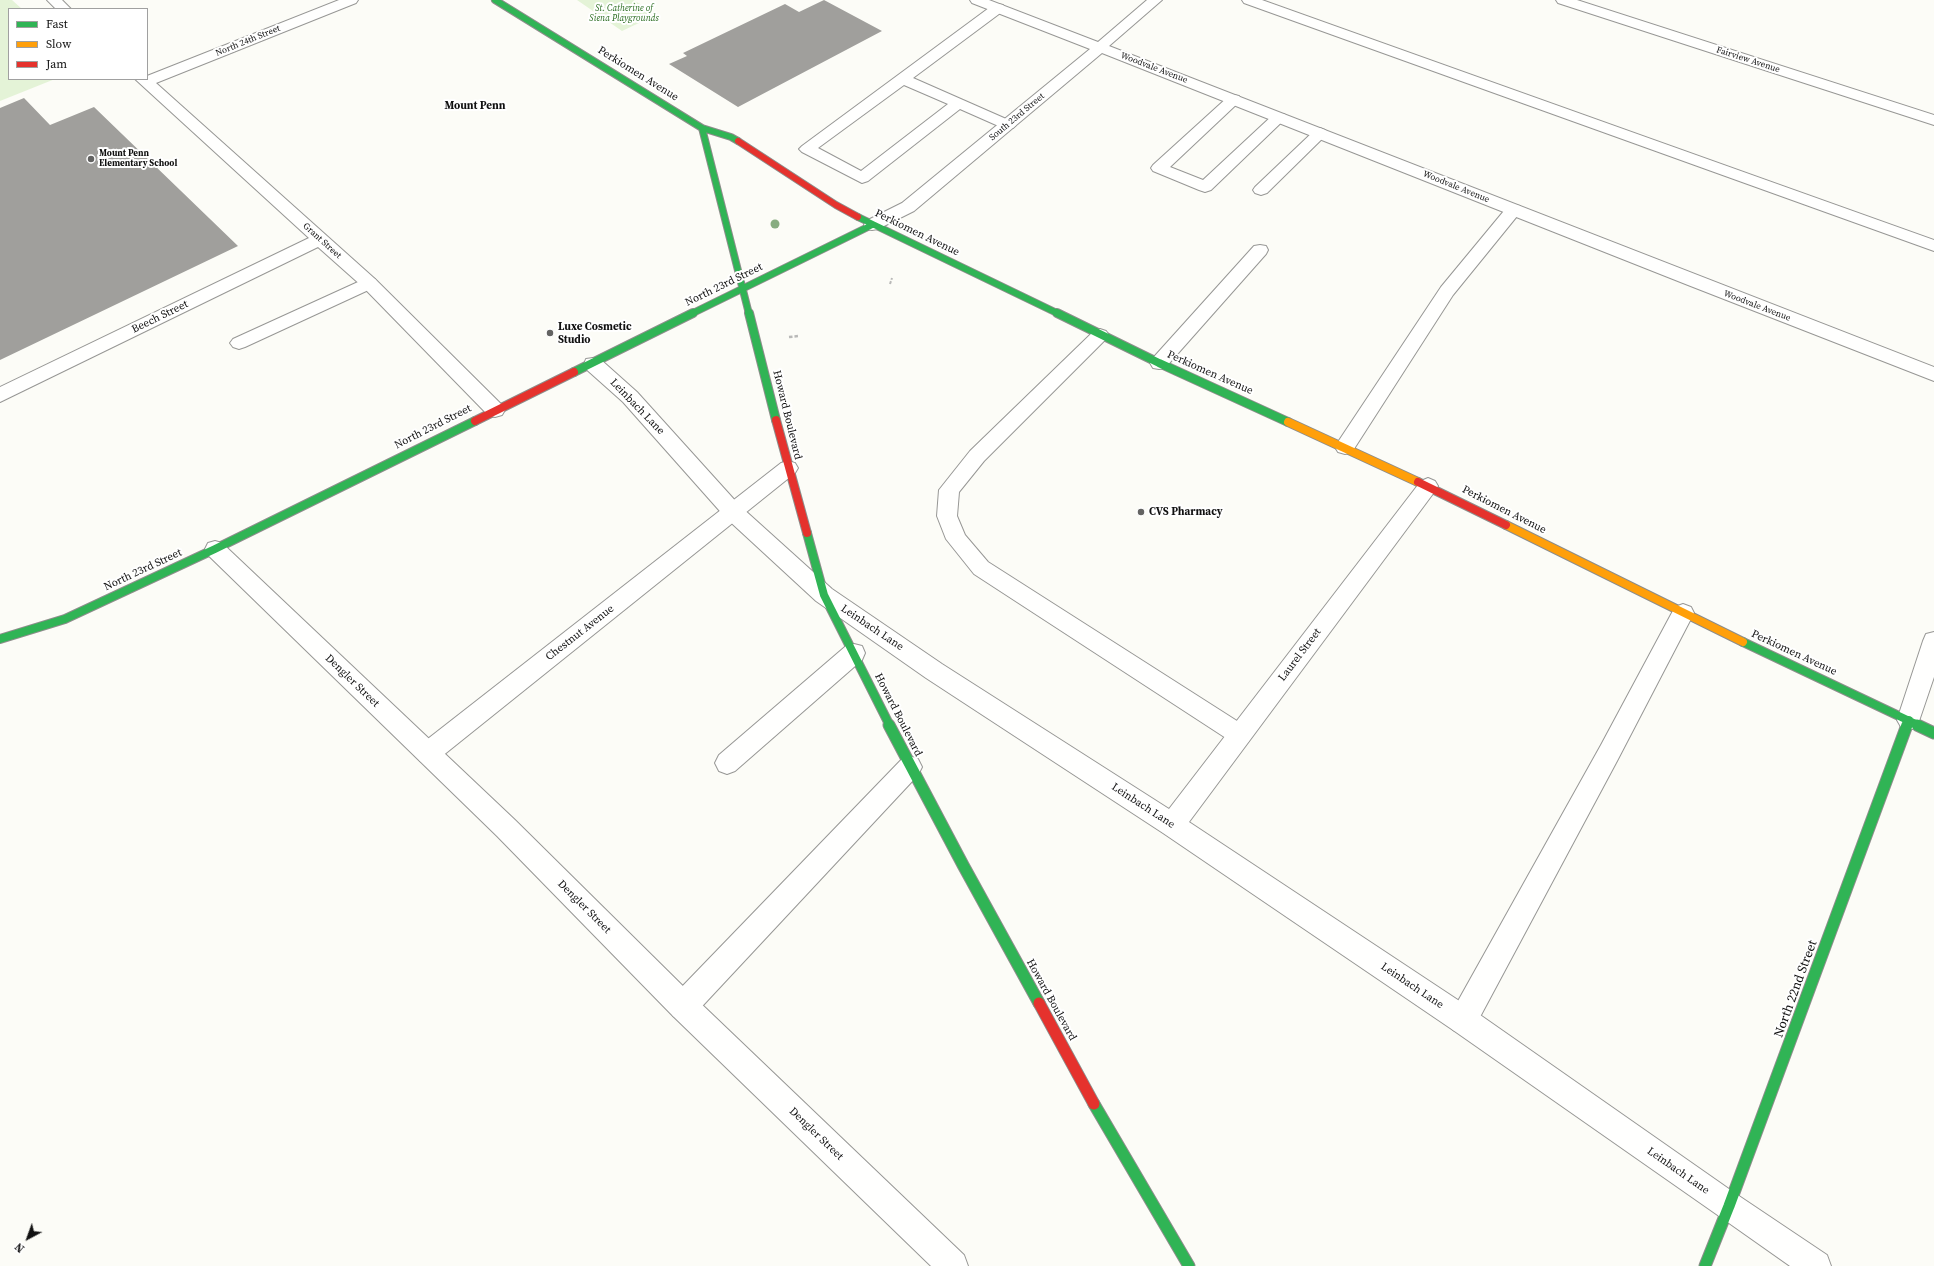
<!DOCTYPE html>
<style>
body{margin:0}
#map{position:relative;width:1934px;height:1266px;overflow:hidden;background:#fcfcf7;font-family:"Source Serif 4",serif}
canvas{display:block}
.legend{position:absolute;left:8px;top:8px;width:140px;height:72px;box-sizing:border-box;background:#fff;border:1px solid #a0a0a0;margin:0;padding:5px 7px;list-style:none;font-size:12px;color:#111}
.legend li{display:flex;align-items:center;gap:8px;height:20px}
.legend b{width:20px;border:1px solid #a0a0a0}
.north{position:absolute;left:8px;top:1218px;width:40px;height:40px;-webkit-text-stroke:3px #fff;paint-order:stroke;rotate:221deg;font-size:11px;font-weight:700;line-height:16px;text-align:center;color:#111}
.north::after{content:'';display:block;margin:auto;width:14px;height:18px;background:#111;clip-path:polygon(50% 0,100% 100%,50% 72%,0 100%)}
</style>
<div id="map">
<canvas width="1934" height="1266"></canvas>
<ul class="legend">
<li><b style="height:5px;background:#30b455"></b>Fast</li>
<li><b style="height:5px;background:#ff9f0a"></b>Slow</li>
<li><b style="height:5px;background:#e5322d"></b>Jam</li>
</ul>
<div class="north">N</div>
</div>
<script>
const context = document.querySelector('canvas').getContext('2d');
context.lineJoin = 'round';
function fill(path, color) { context.fillStyle = color; context.fill(path, 'evenodd'); }
function trace(path, color, width, dash) { context.strokeStyle = color; context.lineWidth = width; context.lineCap = dash ? 'butt' : 'round'; context.setLineDash(dash || []); context.stroke(path); }
function drawText(font, color, halo, rows, align = 'center') {
  context.font = font + ' "Source Serif 4",serif'; context.lineWidth = 4; context.setLineDash([]); context.textBaseline = 'middle'; context.strokeStyle = halo; context.fillStyle = color; for (const [text, x, y, turn = 0] of rows) {
    context.save(); context.translate(x, y); context.rotate((+turn || 0) * Math.PI / 180); context.textAlign = isNaN(turn) ? turn : align; if (halo) context.strokeText(text, 0, 0); context.fillText(text, 0, 0); context.restore();
  }
}
fill(new Path2D(`
 M0 0H12L22 9H9V79H55L0 101Z
 M577 0H633L658 14 622 31Z`), '#e4f3d7');
fill(new Path2D(`
 M824 0 882 31 738 107 669 64 687 56 683 53 785 4 799 12Z
 M24 98 50 125 94 107 238 246 0 360V108Z`), '#a09f9c');
const lane = new Path2D(`
 M1242 0H1262L1934 240V251L1244 3Z
 M998 4 1003 5 1005 8 1003 11 913 78 1013 122 1016 125 1013 128H1003L960 109 868 181 862 183 802 152 799 149 802 146 993 5ZM904 85 948 104 861 171 818 148Z
 M1234 95 1239 96 1241 99 1239 102 1170 167 1203 180 1274 114H1284L1287 117 1211 190 1205 192 1199 190 1153 171 1151 168 1153 165 1229 96Z
 M1320 128 1325 130 1328 133 1325 136 1267 193 1261 195 1255 193 1253 190 1255 187 1315 130Z
 M1514 205 1520 206 1522 210 1453 295 1352 452 1345 454 1338 452 1335 447 1338 442 1441 287 1508 206Z
 M1260 245 1266 246 1268 250 1266 254 1165 368 1159 369 1153 368 1150 363 1153 358 1254 246Z
 M369 277 375 279 378 283 375 287 245 347 239 349 233 347 230 343 233 339Z
 M1100 329 1106 331 1109 335 1106 339 984 461 959 492 957 516 965 535 988 562 1248 728 1252 735 1248 742 1240 745 1232 742 974 574 946 539 937 516 939 490 970 451 1094 331Z
 M788 461 795 463 798 468 795 473 436 761 428 764 420 761 416 753 420 745 781 463Z
 M1683 604 1691 607 1694 613 1617 761 1473 1030 1463 1034 1453 1030 1449 1020 1453 1010 1601 745 1675 607Z
 M854 644 862 646 865 653 862 660 735 771 727 774 719 771 715 763 719 755 846 646Z
 M910 756 918 759 922 767 918 775 693 1016 683 1020 673 1016 669 1006 673 996 902 759Z
 M1729 1191 1739 1196 1827 1255 1831 1266H1790L1719 1216 1714 1206 1719 1196Z`);
const street = new Path2D(`
 M47 0H62L71 9H56Z
 M339 0H358L356 3 156 83 375 279 502 405 505 410 502 415 495 417 488 415 363 287 318 247 0 402V387L309 238 135 79H147V76Z
 M970 0H989L1098 42 1147 0H1162L1109 46 1934 367V381L1688 285 1102 53 914 211 878 229 872 230 866 229 864 225 866 221 902 203 1090 49 972 3Z
 M1556 0H1577L1934 115V125L1558 3Z
 M593 358 600 359 637 392 740 506 832 589 942 664 1169 809 1421 481 1428 478 1435 481 1438 486 1435 491 1189 822 1473 1010 1739 1196 1744 1206 1739 1216 1729 1221 1719 1216 1453 1030 1163 833 926 678 816 601 726 518 623 402 586 369 584 364 586 359Z
 M215 541 222 543 515 820 693 996 964 1255 968 1266H931L673 1016 497 836 208 555 205 549 208 543Z
 M1934 632V677L1917 727 1909 730 1901 727 1897 720 1923 641 1926 634Z`);
const fastFar2 = new Path2D(`
 M495 0 702 128 731 137 738 141
 M702 128 749 314
 M858 217 1059 314
 M691 314 872 225`);
const fastFar1 = new Path2D(`
 M749 313 776 420
 M1057 313 1159 363 1288 422
 M574 372 693 313
 M807 533 824 595 890 726
 M0 639 65 619 215 549 475 421
 M1743 642 1920 726
 M1907 726 1909 720`);
const fast = new Path2D(`
 M889 725 963 865 1039 1003
 M1917 725 1934 733
 M1094 1104 1189 1266
 M1705 1266 1729 1206 1907 725`);
const slow = new Path2D(`
 M1288 422 1418 482
 M1506 525 1743 642`);
const jamFar2 = new Path2D(`
 M738 141 836 205 858 217`);
const jamFar1 = new Path2D(`
 M776 420 807 533
 M475 421 574 372
 M1418 482 1506 525`);
const jam = new Path2D(`
 M1039 1003 1094 1104`);
trace(lane, '#979795', 2);
trace(street, '#979795', 2);
trace(fastFar2, '#8d8d8b', 8);
trace(fastFar1, '#8d8d8b', 10);
trace(fast, '#8d8d8b', 13);
trace(slow, '#8d8d8b', 10);
trace(jamFar2, '#8d8d8b', 8);
trace(jamFar1, '#8d8d8b', 10);
trace(jam, '#8d8d8b', 13);
trace(new Path2D(`
 M890 284 892 278`), '#b9b9b8', 2, [3, 1.5]);
trace(new Path2D(`
 M789 337 799 336`), '#b9b9b8', 2.5, [3.5, 2]);
fill(lane, '#fffffe');
fill(street, '#fffffe');
trace(fastFar2, '#30b455', 6);
trace(fastFar1, '#30b455', 8);
trace(fast, '#30b455', 11);
trace(slow, '#ff9f0a', 8);
trace(jamFar2, '#e5322d', 6);
trace(jamFar1, '#e5322d', 8);
trace(jam, '#e5322d', 11);
context.fillStyle = '#87ac80';
for (const [x, y] of [
 [775,224]
]) { context.beginPath(); context.arc(x, y, 4.5, 0, 2 * Math.PI); context.fill(); }
for (const [x, y, r, color] of [
 [91,159,4,"#636362"],
 [550,333,4,"#636362"],
 [1141,512,4,"#636362"]
]) { const dot = new Path2D(); dot.arc(x, y, r, 0, 2 * Math.PI); context.fillStyle = color; context.fill(dot); trace(dot, '#fff', 1.5); }
drawText('italic 9px', '#286b1e', '#fff', [
 ["St. Catherine of",624,9],
 ["Siena Playgrounds",624,19]
]);
drawText('9px', '#111', '#fff', [
 ["North 24th Street",248,41,-22],
 ["Fairview Avenue",1748,60,18],
 ["Woodvale Avenue",1154,68,21],
 ["South 23rd Street",1017,117,-40],
 ["Woodvale Avenue",1456,187,22],
 ["Grant Street",322,241,42],
 ["Woodvale Avenue",1757,306,21]
]);
drawText('bold 9px', '#111', '#fff', [
 ["Mount Penn",99,154],
 ["Elementary School",99,164]
], 'left');
drawText('11px', '#111', '#fff', [
 ["Perkiomen Avenue",638,74,32],
 ["Perkiomen Avenue",917,233,26],
 ["North 23rd Street",724,285,-26],
 ["Beech Street",160,317,-26],
 ["Perkiomen Avenue",1210,373,24],
 ["Leinbach Lane",637,407,46],
 ["Howard Boulevard",787,415,76],
 ["North 23rd Street",433,427,-27],
 ["Perkiomen Avenue",1504,510,27],
 ["North 23rd Street",143,570,-25],
 ["Leinbach Lane",872,628,34],
 ["Chestnut Avenue",580,633,-38],
 ["Perkiomen Avenue",1794,653,25],
 ["Laurel Street",1300,655,-53],
 ["Dengler Street",352,681,44],
 ["Howard Boulevard",898,715,63],
 ["Leinbach Lane",1143,806,33],
 ["Dengler Street",584,907,45],
 ["Leinbach Lane",1412,986,34],
 ["Howard Boulevard",1051,1000,61],
 ["Dengler Street",816,1134,44],
 ["Leinbach Lane",1678,1171,35]
]);
drawText('bold 11px', '#111', '#fff', [
 ["Mount Penn",475,106]
]);
drawText('bold 11px', '#111', '#fff', [
 ["Luxe Cosmetic",558,327],
 ["Studio",558,340],
 ["CVS Pharmacy",1149,512]
], 'left');
drawText('13px', '#111', '#fff', [
 ["North 22nd Street",1796,989,-70]
]);
</script>
